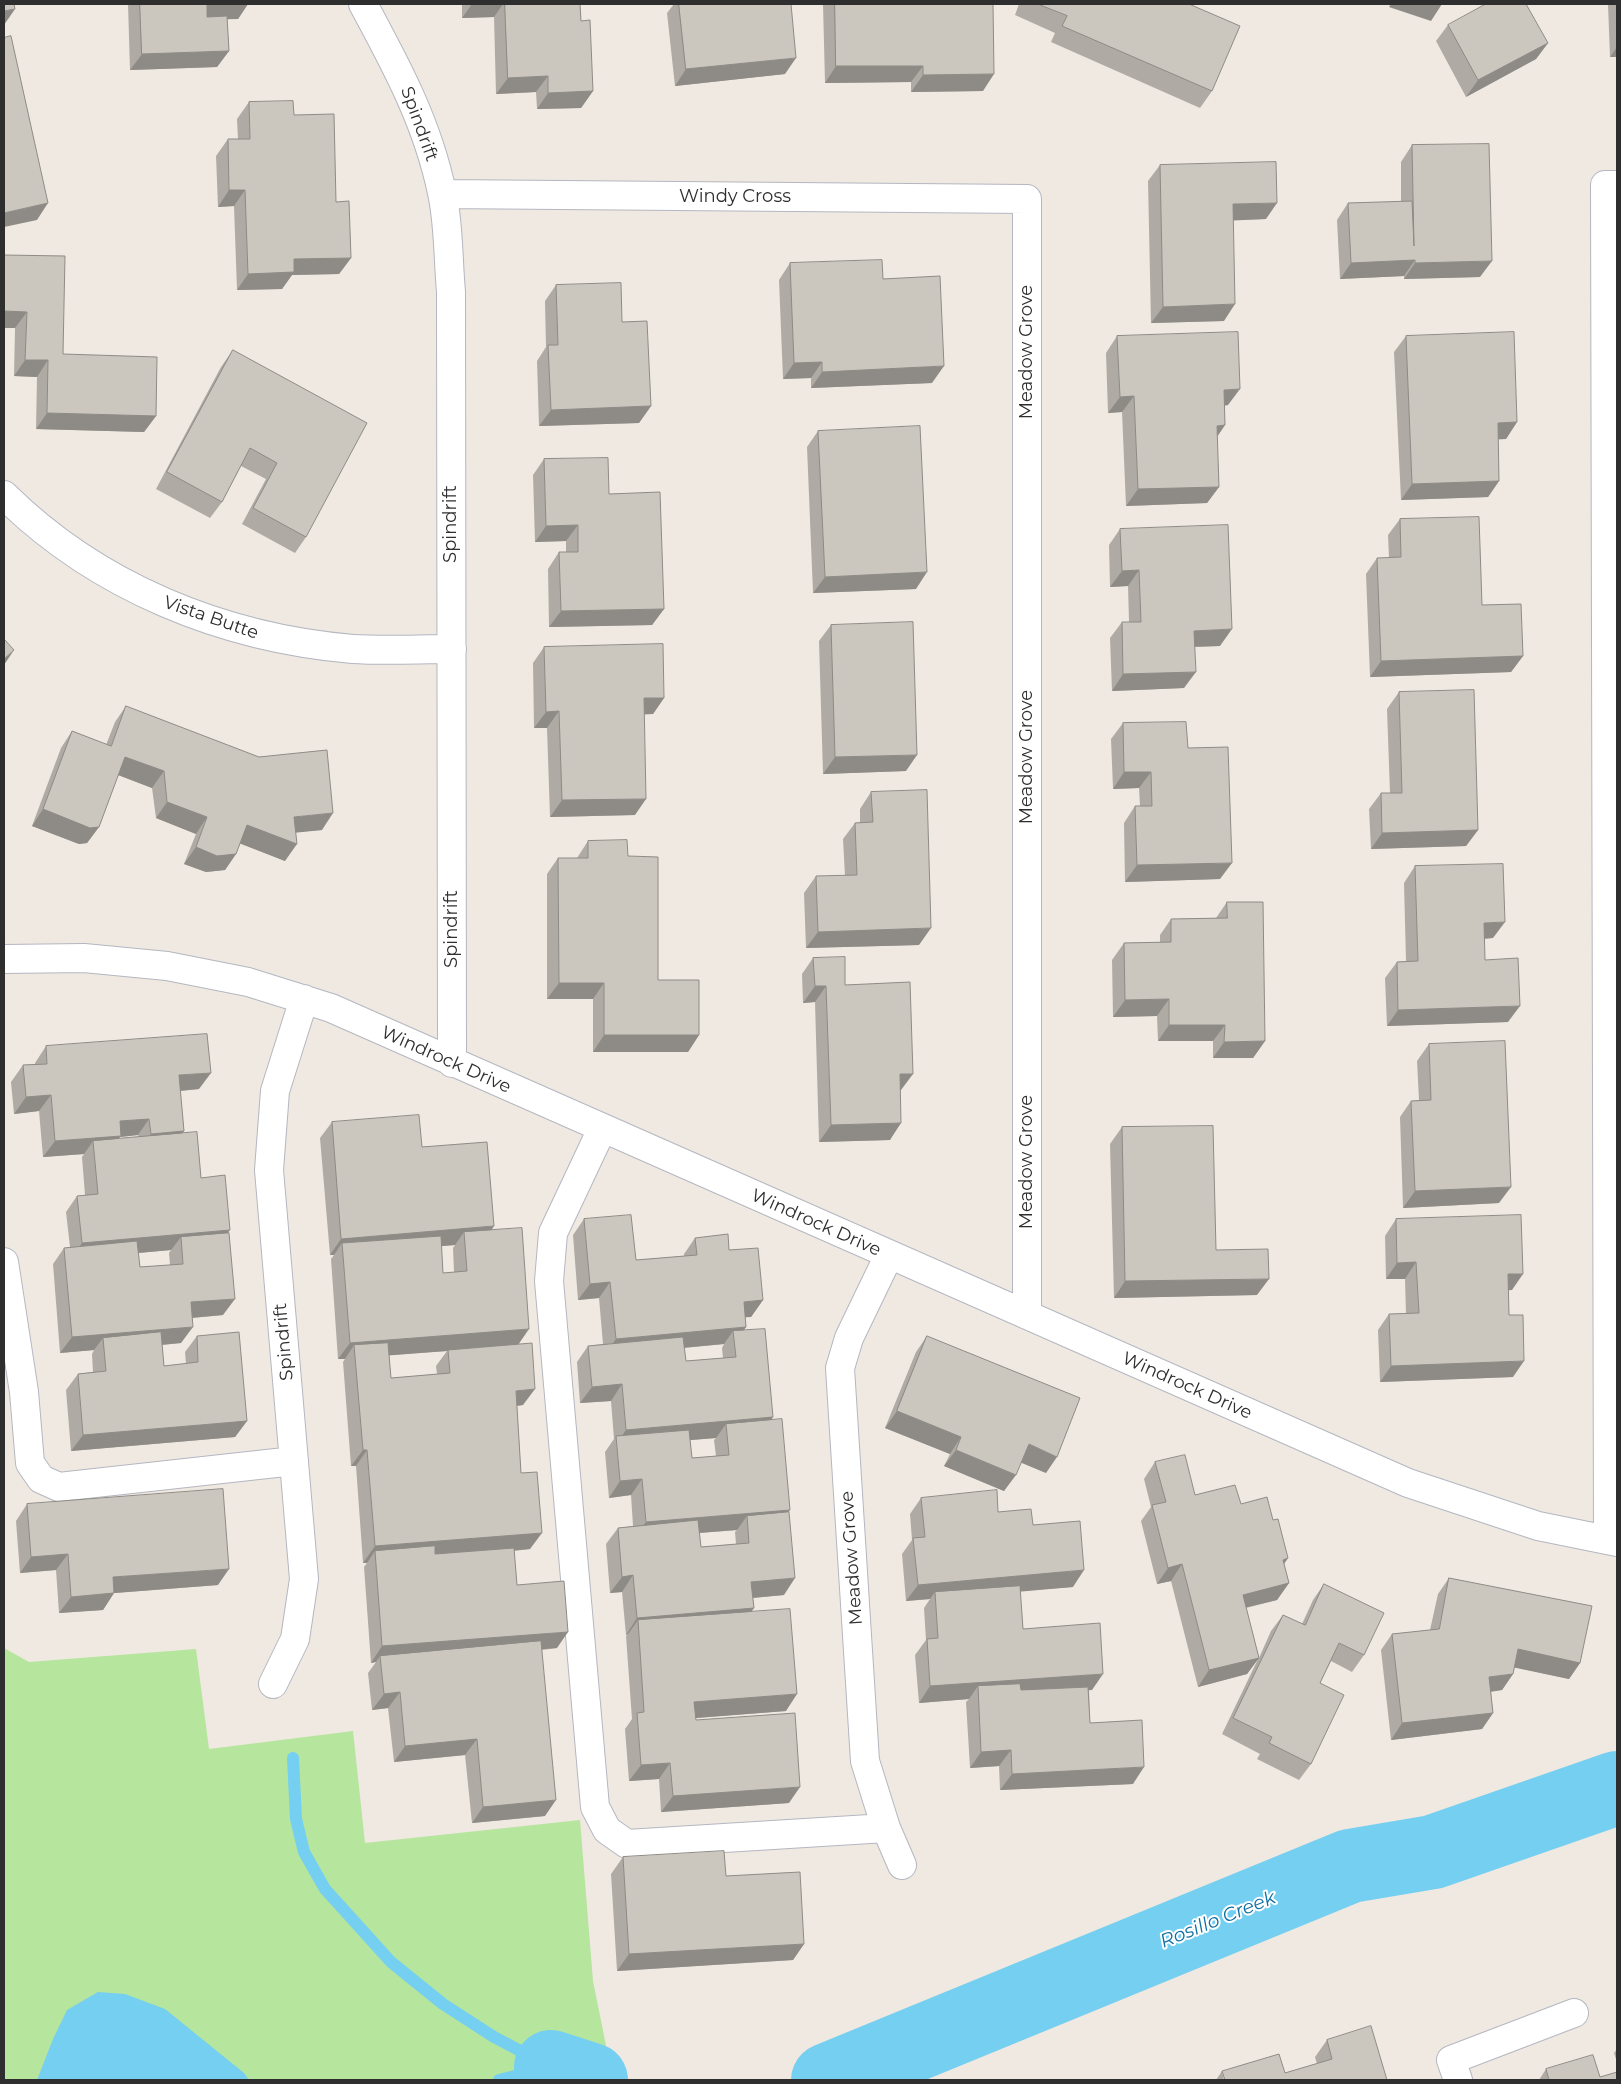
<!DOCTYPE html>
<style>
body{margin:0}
#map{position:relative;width:1621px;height:2084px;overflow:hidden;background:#efe9e1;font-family:Montserrat,sans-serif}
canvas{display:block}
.frame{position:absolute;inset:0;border:5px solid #2e2e2e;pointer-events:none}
</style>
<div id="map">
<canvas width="1621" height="2084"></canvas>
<div class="frame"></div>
</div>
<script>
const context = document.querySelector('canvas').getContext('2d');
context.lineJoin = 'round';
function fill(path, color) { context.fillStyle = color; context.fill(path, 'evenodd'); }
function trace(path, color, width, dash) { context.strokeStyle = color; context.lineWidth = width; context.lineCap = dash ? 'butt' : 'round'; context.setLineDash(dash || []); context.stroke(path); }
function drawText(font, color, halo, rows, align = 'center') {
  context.font = font + ' Montserrat,sans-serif'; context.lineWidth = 4; context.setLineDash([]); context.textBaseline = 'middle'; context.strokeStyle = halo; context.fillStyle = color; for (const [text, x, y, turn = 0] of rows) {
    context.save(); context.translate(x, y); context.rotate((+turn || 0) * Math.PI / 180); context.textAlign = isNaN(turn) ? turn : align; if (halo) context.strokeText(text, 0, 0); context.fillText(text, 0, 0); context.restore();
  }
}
fill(new Path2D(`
 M4 1648 29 1662 196 1649 209 1749 353 1731 365 1843 580 1820 593 1981 613 2080H4Z`), '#b6e59e');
fill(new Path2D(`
 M98 1992 125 1994 165 2009 244 2073 249 2080H37L53 2039 67 2010Z`), '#75cff0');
trace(new Path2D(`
 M293 1758 296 1819 304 1852 325 1889 391 1962 443 2004 494 2037 551 2067
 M499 2080 551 2067`), '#75cff0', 12);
trace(new Path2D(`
 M551 2067 591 2080
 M828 2080 1350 1866 1433 1852 1617 1788`), '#75cff0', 74);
const street = new Path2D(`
 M363 4C396 65 428 124 442 193 449 224 448 260 451 292L452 1063
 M443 194 1027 199V1315
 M4 495C97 587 223 638 353 649 385 651 419 649 452 649
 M4 959 84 958 167 966 248 982 331 1008 1408 1483 1538 1526 1617 1542
 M602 1129 553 1233 549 1281 595 1807 607 1830 627 1844 886 1828
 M889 1255 849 1338 840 1368 865 1761 886 1828 902 1865
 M4 1262 24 1392 30 1463 41 1479 59 1487 294 1461
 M1608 1540 1605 185H1617
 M273 1684 295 1639 304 1579 269 1170 275 1091 304 999
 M1458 2080 1451 2060 1574 2013`);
trace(street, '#b4b7c1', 30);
trace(street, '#fff', 28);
fill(new Path2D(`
 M128 4H248L238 19H227L229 51 217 67 130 70Z
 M462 4H580L581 21 593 91 581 108 537 109 536 92 496 94 494 17 462 18Z
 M674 4H791L785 74 675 86 667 13Z
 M823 4H993L983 91 911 92V82L825 83Z
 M1019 4H1189L1212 91 1200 108 1051 42 1055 33 1015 15Z
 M1609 4H1617V57H1610L1608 5Z
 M1448 25 1548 43 1536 59 1466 97 1436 41Z
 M249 102 294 115 336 202 351 258 339 274 292 275 282 289 237 290 234 206 218 207 216 156 228 139H238L237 119Z
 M1412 145 1480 277 1404 279V276L1340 279 1337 220 1348 203 1401 202V162Z
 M1160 165 1266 219 1233 220 1224 321 1151 323 1148 181Z
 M4 255 63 354 156 416 144 432 36 429 37 377 14 376 15 328H4Z
 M790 263 883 279 932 383 811 388V378L783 379 779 280Z
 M556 285 651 406 639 423 539 426 537 361 546 347 545 301Z
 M1117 336 1228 405 1224 406 1225 425 1217 437 1219 487 1207 503 1126 506 1122 412 1108 413 1106 353Z
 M1406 336 1517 422 1506 439H1498L1499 481 1488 497 1401 500 1394 352Z
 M233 350 306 537 295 553 242 524 266 479 241 466 222 502 210 518 156 489 221 367Z
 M818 431 916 589 813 593 807 447Z
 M544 459 609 494 664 609 652 625 549 627 548 569 559 552H566V541L535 542 533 475Z
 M1400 519 1482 605 1523 656 1511 672 1370 677 1366 574 1377 558H1389L1388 535Z
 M1120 529 1220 646 1195 647 1184 688 1112 691 1110 638 1122 622H1129L1128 586 1110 587 1109 545Z
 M831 625 906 771 823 774 819 641Z
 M544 647 664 698 653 714H644L635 815 550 817 547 728H534L533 663Z
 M1399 692 1478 830 1466 846 1371 849 1369 809 1381 793H1390L1387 709Z
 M126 706 322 830 295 832 285 861 240 843 236 854 225 870 206 872 184 864 196 834 156 818 152 788 118 775 99 827 87 843 79 844 32 826 61 748 72 731 106 745 115 722Z
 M1123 723 1188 748 1220 879 1125 882 1124 823 1135 806H1140L1139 788 1113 789 1111 739Z
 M871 792 919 945 806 948 804 893 816 876H845L843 839 855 823 860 822V809Z
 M588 841 628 856 658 980 699 1035 688 1052H593V999H547V874L558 858H577Z
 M1415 866 1493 938 1484 939 1485 960 1508 1022 1387 1026 1385 978 1397 962 1406 961 1404 883Z
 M1227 902 1265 1041 1253 1058H1213V1041H1158L1157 1016 1113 1017 1112 960 1124 943 1160 942V935L1171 919 1216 918Z
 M813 958 845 985 901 1090H900L890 1140 819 1142 815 1002 803 1003 802 974Z
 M1429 1044 1499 1203 1403 1208 1400 1117 1411 1101 1419 1100 1417 1061Z
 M46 1046 199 1089 180 1091 184 1131 182 1133 201 1178 228 1233 223 1315 192 1318 181 1343 162 1345 164 1366 186 1364 185 1352 197 1336 247 1421 235 1437 71 1451 66 1390 78 1374 93 1372 92 1354 94 1350 60 1353 53 1264 64 1248 70 1247 66 1212 77 1196 85 1195 82 1157 84 1154 43 1157 39 1111 14 1114 11 1082 23 1065 35 1064V1063ZM138 1135V1137L118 1139 120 1137ZM171 1250 169 1253 170 1265 140 1267 138 1253Z
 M332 1122 422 1147 492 1230 519 1344 523 1405 517 1406 521 1473 530 1549 514 1551 517 1585 557 1648 542 1650 545 1816 472 1823 465 1755 394 1762 388 1708 372 1710 368 1673 376 1662 371 1663 364 1567 367 1563H363L356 1466H351L343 1362 345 1359H338L331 1259 334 1255H330L320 1138ZM455 1245 453 1248 454 1272 443 1273 441 1246ZM447 1351 436 1366 437 1374 391 1378 389 1355Z
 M1122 1127 1216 1250 1257 1295 1114 1298 1110 1144Z
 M584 1219 636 1260 684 1256V1254L695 1238 729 1250 763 1300 751 1317H745L746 1327 744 1330 773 1417 771 1420 788 1512 784 1595 753 1598 754 1608 751 1612 786 1711 696 1718V1720L789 1803 661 1812 659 1779 629 1781 625 1729 632 1719 626 1636 628 1634 626 1635 622 1592 610 1593 606 1544 618 1528 633 1526 631 1495 609 1498 605 1452 614 1439 611 1401 580 1403 577 1362 588 1346 603 1344 599 1298 578 1300 573 1235ZM724 1344 722 1348 723 1358 686 1361 684 1348ZM716 1438 714 1440 716 1456 692 1458 690 1440ZM737 1530 735 1532 736 1544 701 1547 699 1533Z
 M1396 1219 1512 1290H1508L1509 1315 1513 1377 1380 1382 1378 1330 1389 1314H1406L1405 1279H1386L1385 1236Z
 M927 1336 1046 1473 1021 1462 1004 1491 944 1466 950 1454 885 1428 916 1352Z
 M1155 1462 1195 1495 1241 1504 1273 1520 1288 1558 1284 1564 1289 1583 1277 1600 1246 1608 1259 1658 1271 1631 1283 1615 1302 1624 1313 1600 1324 1584 1364 1655 1352 1672 1331 1661 1320 1683 1311 1764 1299 1780 1257 1759 1260 1754 1222 1734 1258 1659 1247 1674 1198 1687 1171 1581 1157 1584 1141 1521 1151 1507 1144 1479Z
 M921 1498 998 1512 1033 1525 1073 1587 1020 1591 1023 1629 1092 1690H1089L1090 1723 1133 1784 1000 1790 999 1766 970 1768 966 1702 969 1699 919 1703 915 1655 926 1640 924 1608 930 1599 906 1601 902 1554 912 1540 910 1514Z
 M27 1504 218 1585 114 1593 103 1610 59 1613 56 1570 20 1573 16 1521Z
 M1449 1578 1580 1663 1569 1679 1514 1667 1513 1674 1502 1690 1491 1692 1493 1713 1482 1729 1391 1740 1381 1650 1392 1634 1430 1630 1438 1594Z
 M623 1857 726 1876 804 1944 793 1960 617 1971 611 1874Z
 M1327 2040 1387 2080 1285 2073 1317 2064 1315 2057Z
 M1617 2049V2062L1614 2053Z
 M1546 2069 1600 2077 1617 2080H1539Z
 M1222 2071 1224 2080H1216Z`), '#afaba4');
fill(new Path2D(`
 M206 4H248L238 19 195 20Z
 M472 4H503L494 17 462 18Z
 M1391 4H1442L1431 21 1389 7Z
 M15 9 4 25V11Z
 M1548 43 1536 59 1466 97 1478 80Z
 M1617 47V57H1610Z
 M229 51 217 67 130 70 142 54Z
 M796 58 785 74 675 86 686 69Z
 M836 66H923L911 82 825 83Z
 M994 74 983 91 911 92 923 75Z
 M548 76 536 92 496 94 508 78Z
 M593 91 581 108 537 109 548 93Z
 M229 190H245L234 206 218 207Z
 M48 203 37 220 4 227V213Z
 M1277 203 1266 219 1222 221 1233 204Z
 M351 258 339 274 292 275 282 289 237 290 248 274 294 259Z
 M1415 260 1404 276 1340 279 1351 263Z
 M1492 261 1480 277 1404 279 1415 263Z
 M1235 304 1224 321 1151 323 1163 307Z
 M4 311 27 312 15 328H4Z
 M25 360H48L37 377 14 376Z
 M822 362 811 378 783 379 794 363Z
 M944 366 932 383 811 388 822 372Z
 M1240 389 1228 405 1212 406 1224 390Z
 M1134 396 1122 412 1108 413 1120 397Z
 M651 406 639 423 539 426 551 410Z
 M47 413 156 416 144 432 36 429Z
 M1517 422 1506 439 1486 440 1498 423Z
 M1225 425 1214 441 1217 426Z
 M1499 481 1488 497 1401 500 1412 484Z
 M1219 487 1207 503 1126 506 1138 489Z
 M578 525 566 541 535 542 546 526Z
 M1139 570 1128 586 1110 587 1122 571Z
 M927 572 916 589 813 593 825 577Z
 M664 609 652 625 549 627 561 611Z
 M1232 629 1220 646 1183 647 1194 631Z
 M14 650 4 665V659Z
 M1523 656 1511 672 1370 677 1381 661Z
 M1196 672 1184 688 1112 691 1123 674Z
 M644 698H664L653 714 633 715Z
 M559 711 547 728H534L546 712Z
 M917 755 906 771 823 774 835 757Z
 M125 757 164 771 152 788 113 773Z
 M1124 772H1151L1139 788 1113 789Z
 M646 799 635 815 550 817 562 800Z
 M167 802 207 817 196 834 156 818Z
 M43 809 99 827 87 843 79 844 32 826Z
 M333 813 322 830 283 834 294 817Z
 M247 825 297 844 285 861 236 842Z
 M1478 830 1466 846 1371 849 1382 833Z
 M196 847 236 854 225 870 206 872 184 864Z
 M1232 863 1220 879 1125 882 1137 865Z
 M1505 922 1493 938 1473 939 1484 923Z
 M931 928 919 945 806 948 818 932Z
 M559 983H604L593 999H547Z
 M815 986H826L815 1002 803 1003Z
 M1169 999 1157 1016 1113 1017 1125 1000Z
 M1520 1006 1508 1022 1387 1026 1398 1010Z
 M1169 1025H1225L1213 1041H1158Z
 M604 1035H699L688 1052H593Z
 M1265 1041 1253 1058H1213L1224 1042Z
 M211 1073 199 1089 168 1092 179 1075Z
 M900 1074H913L901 1090H888Z
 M51 1095 39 1111 14 1114 26 1097Z
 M149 1119 138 1135 120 1137 109 1152 93 1141 84 1154 43 1157 55 1141 120 1121Z
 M901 1123 890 1140 819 1142 831 1125Z
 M184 1131 172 1147 139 1150 151 1134Z
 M1511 1187 1499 1203 1403 1208 1415 1191Z
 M494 1226 483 1243 464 1232 455 1245 343 1254 342 1243 334 1255H330L341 1239Z
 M230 1230 218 1246 181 1237 171 1250 71 1259 82 1243Z
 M1416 1262 1405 1279H1386L1397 1263Z
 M1508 1274H1523L1512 1290 1497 1291Z
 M1269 1279 1257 1295 1114 1298 1125 1281Z
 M610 1282 599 1298 578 1300 590 1284Z
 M235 1299 223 1315 179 1319 191 1302Z
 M763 1300 751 1317 732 1318 744 1302Z
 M193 1327 181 1343 104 1350 103 1338 94 1350 60 1353 72 1337Z
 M746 1327 735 1343 733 1331 724 1344 604 1355 616 1339Z
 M529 1329 518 1345 448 1350 447 1351 355 1358 354 1345 345 1359H338L350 1343Z
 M1524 1361 1513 1377 1380 1382 1391 1366Z
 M622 1384 611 1401 580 1403 592 1387Z
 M535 1389 523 1405 504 1407 516 1391Z
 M897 1411 961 1437 950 1454 885 1428Z
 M773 1417 762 1433 726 1424 716 1438 617 1446V1443L626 1430Z
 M247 1421 235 1437 71 1451 83 1435Z
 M1029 1444 1057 1457 1046 1473 1017 1461Z
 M363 1450H367L356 1466H351Z
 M956 1450 1016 1475 1004 1491 944 1466Z
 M642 1479 631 1495 609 1498 620 1481Z
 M790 1510 778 1526 747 1516 737 1530 634 1538 646 1522Z
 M542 1533 530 1549 376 1562 375 1551 367 1563H363L375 1546Z
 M68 1554 56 1570 20 1573 31 1557Z
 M1288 1558 1277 1574 1283 1560Z
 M1182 1564 1171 1581 1157 1584 1168 1568Z
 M229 1569 218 1585 102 1594 113 1577Z
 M1084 1570 1073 1587 936 1599 935 1592 930 1599 906 1601 918 1585Z
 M633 1575 622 1592 610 1593 622 1577Z
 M795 1578 784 1595 740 1599 751 1582Z
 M1289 1583 1277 1600 1231 1611 1243 1595Z
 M114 1593 103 1610 59 1613 71 1597Z
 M754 1608 742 1624 638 1620 628 1634 626 1635 637 1618Z
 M568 1632 557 1648 380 1662V1656L376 1662 371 1663 382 1646Z
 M1518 1649 1580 1663 1569 1679 1507 1666Z
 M1259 1658 1247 1674 1198 1687 1209 1670Z
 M1103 1674 1092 1690 978 1698V1686L969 1699 919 1703 930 1686Z
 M1513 1674 1502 1690 1478 1693 1489 1677Z
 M400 1692 388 1708 372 1710 384 1694Z
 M797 1694 786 1711 683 1719 694 1702Z
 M1493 1713 1482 1729 1391 1740 1402 1723Z
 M477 1739 465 1755 394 1762 405 1746Z
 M1011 1750 999 1766 970 1768 981 1752Z
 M670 1763 659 1779 629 1781 641 1765Z
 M1144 1767 1133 1784 1000 1790 1012 1774Z
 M800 1787 789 1803 661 1812 673 1796Z
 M556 1800 545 1816 472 1823 483 1807Z
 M804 1944 793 1960 617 1971 629 1954Z`), '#8e8b86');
const building = new Path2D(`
 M4 4H14L15 9 4 11Z
 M140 4H207V17L227 16 229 51 142 54Z
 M505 4H580L581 21 590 20 593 91 548 93V76L508 78Z
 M679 4H791L796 58 686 69Z
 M835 4H993L994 74 923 75V66H836Z
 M1038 4H1189L1240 26 1212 91 1062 26 1067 16Z
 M1486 4H1526L1548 43 1478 80 1448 25Z
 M11 36 48 203 4 213V38Z
 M293 101 294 115 334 114 336 202 349 201 351 258 294 259V272L248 274 245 190H229L228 139H250L249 102Z
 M1489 144 1492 261 1415 263V260L1351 263 1348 203 1412 201 1414 246 1412 145Z
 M1276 162 1277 203 1233 204 1235 304 1163 307 1160 165Z
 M4 255 65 256 63 354 157 357 156 416 47 413 48 360H25L27 312 4 311Z
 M882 260 883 279 940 276 944 366 822 372V362L794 363 790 263Z
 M621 283 622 322 647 321 651 406 551 410 548 345H558L556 285Z
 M1238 332 1240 389 1224 390 1225 425 1217 426 1219 487 1138 489 1134 396 1120 397 1117 336Z
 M1514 332 1517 422 1498 423 1499 481 1412 484 1406 336Z
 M233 350 367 423 306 537 253 508 277 463 250 448 222 502 167 472Z
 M920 426 927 572 825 577 818 431Z
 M608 458 609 494 660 492 664 609 561 611 559 552H578V525L546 526 544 459Z
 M1479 517 1482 605 1521 604 1523 656 1381 661 1377 558 1401 557 1400 519Z
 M1228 525 1232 629 1194 631 1196 672 1123 674 1122 622H1141L1139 570 1122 571 1120 529Z
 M913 622 917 755 835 757 831 625Z
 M4 639 14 650 4 659Z
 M663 644 664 698H644L646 799 562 800 559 711 546 712 544 647Z
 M1474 690 1478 830 1382 833 1381 793H1402L1399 692Z
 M126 706 259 757 327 750 333 813 294 817 297 844 247 825 236 854 217 856 196 847 207 817 167 802 164 771 125 757 99 827 90 828 43 809 72 731 111 746Z
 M1186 722 1188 748 1228 747 1232 863 1137 865 1135 806H1152L1151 772H1124L1123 723Z
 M927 790 931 928 818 932 816 876 857 875 855 823 873 822 871 792Z
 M627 840 628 856 658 857V980H699V1035H604V983H559L558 858H588V841Z
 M1503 864 1505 922 1484 923 1485 960 1518 958 1520 1006 1398 1010 1397 962 1418 961 1415 866Z
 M1227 902H1263L1265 1041 1224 1042 1225 1025H1169V999L1125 1000 1124 943 1171 942V919L1227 918Z
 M845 957V985L910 982 913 1074H900L901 1123 831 1125 826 986H815L813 958Z
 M207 1034 211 1073 179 1075 184 1131 151 1134 149 1119 120 1121 121 1136 55 1141 51 1095 26 1097 23 1065 47 1064 46 1046Z
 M1505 1041 1511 1187 1415 1191 1411 1101 1431 1100 1429 1044Z
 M419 1115 422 1147 487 1142 494 1226 341 1239 332 1122Z
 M1213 1126 1216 1250 1268 1249 1269 1279 1125 1281 1122 1127Z
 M197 1132 201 1178 225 1175 230 1230 82 1243 77 1196 98 1194 93 1141Z
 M631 1215 636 1260 697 1255 695 1238 728 1234 729 1250 758 1248 763 1300 744 1302 746 1327 616 1339 610 1282 590 1284 584 1219Z
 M1521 1215 1523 1274H1508L1509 1315H1523L1524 1361 1391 1366 1389 1314 1419 1313 1416 1262 1397 1263 1396 1219Z
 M522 1228 529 1329 350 1343 342 1243 441 1236 443 1273 467 1271 464 1232Z
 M229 1233 235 1299 191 1302 193 1327 72 1337 64 1248 137 1241 140 1267 183 1264 181 1237Z
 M765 1329 773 1417 626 1430 622 1384 592 1387 588 1346 683 1337 686 1361 736 1357 733 1331Z
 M161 1332 164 1366 198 1362 197 1336 239 1332 247 1421 83 1435 78 1374 106 1371 103 1338Z
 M927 1336 1080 1398 1057 1457 1029 1444 1016 1475 956 1450 961 1437 897 1411Z
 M388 1343 391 1378 450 1373 448 1350 532 1343 535 1389 516 1391 521 1473 537 1472 542 1533 375 1546 367 1450H363L354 1345Z
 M782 1419 790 1510 646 1522 642 1479 620 1481 616 1436 689 1430 692 1458 729 1455 726 1424Z
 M1185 1455 1195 1495 1235 1485 1241 1504 1267 1497 1273 1520 1278 1519 1288 1558 1283 1560 1289 1583 1243 1595 1259 1658 1209 1670 1182 1564 1168 1568 1152 1505 1166 1502 1155 1462Z
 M223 1489 229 1569 113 1577 114 1593 71 1597 68 1554 31 1557 27 1504Z
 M997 1490 998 1512 1031 1509 1033 1525 1080 1521 1084 1570 918 1585 913 1538 925 1537 921 1498Z
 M789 1512 795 1578 751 1582 754 1608 637 1618 633 1575 622 1577 618 1528 698 1520 701 1547 749 1543 747 1516Z
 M435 1546V1554L514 1548 517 1585 564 1581 568 1632 382 1646 375 1551Z
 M1449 1578 1592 1606 1580 1663 1518 1649 1513 1674 1489 1677 1493 1713 1402 1723 1392 1634 1439 1629Z
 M1324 1584 1384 1613 1364 1655 1339 1643 1320 1683 1344 1695 1311 1764 1269 1743 1272 1737 1233 1718 1283 1615 1305 1625Z
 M1020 1586 1023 1629 1100 1623 1103 1674 930 1686 927 1639 938 1638 935 1592Z
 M790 1609 797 1694 694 1702 696 1720 795 1713 800 1787 673 1796 670 1763 641 1765 637 1713 644 1712 638 1620Z
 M541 1641 556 1800 483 1807 477 1739 405 1746 400 1692 384 1694 380 1656Z
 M1020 1684 1021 1690 1088 1687 1090 1723 1142 1720 1144 1767 1012 1774 1011 1750 981 1752 978 1686Z
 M724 1851 726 1876 800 1872 804 1944 629 1954 623 1857Z
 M1371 2026 1387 2080H1225L1222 2071 1279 2054 1285 2073 1332 2059 1327 2040Z
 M1593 2055 1600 2077 1617 2072V2080H1549L1546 2069Z`);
fill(building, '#cbc7bf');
trace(building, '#8e8b86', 1);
drawText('18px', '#2e2e2e', '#fff', [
 ["Spindrift",419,124,70],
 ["Windy Cross",735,197],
 ["Meadow Grove",1027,352,-90],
 ["Spindrift",451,524,-90],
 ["Vista Butte",211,618,19],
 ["Meadow Grove",1027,757,-90],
 ["Spindrift",452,929,-90],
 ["Windrock Drive",446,1060,24],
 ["Meadow Grove",1027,1162,-90],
 ["Windrock Drive",816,1223,24],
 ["Spindrift",284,1342,-95],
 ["Windrock Drive",1187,1386,24],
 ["Meadow Grove",852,1558,-94]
]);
drawText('italic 19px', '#0d6fa3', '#fff', [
 ["Rosillo Creek",1218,1920,-22]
]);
</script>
